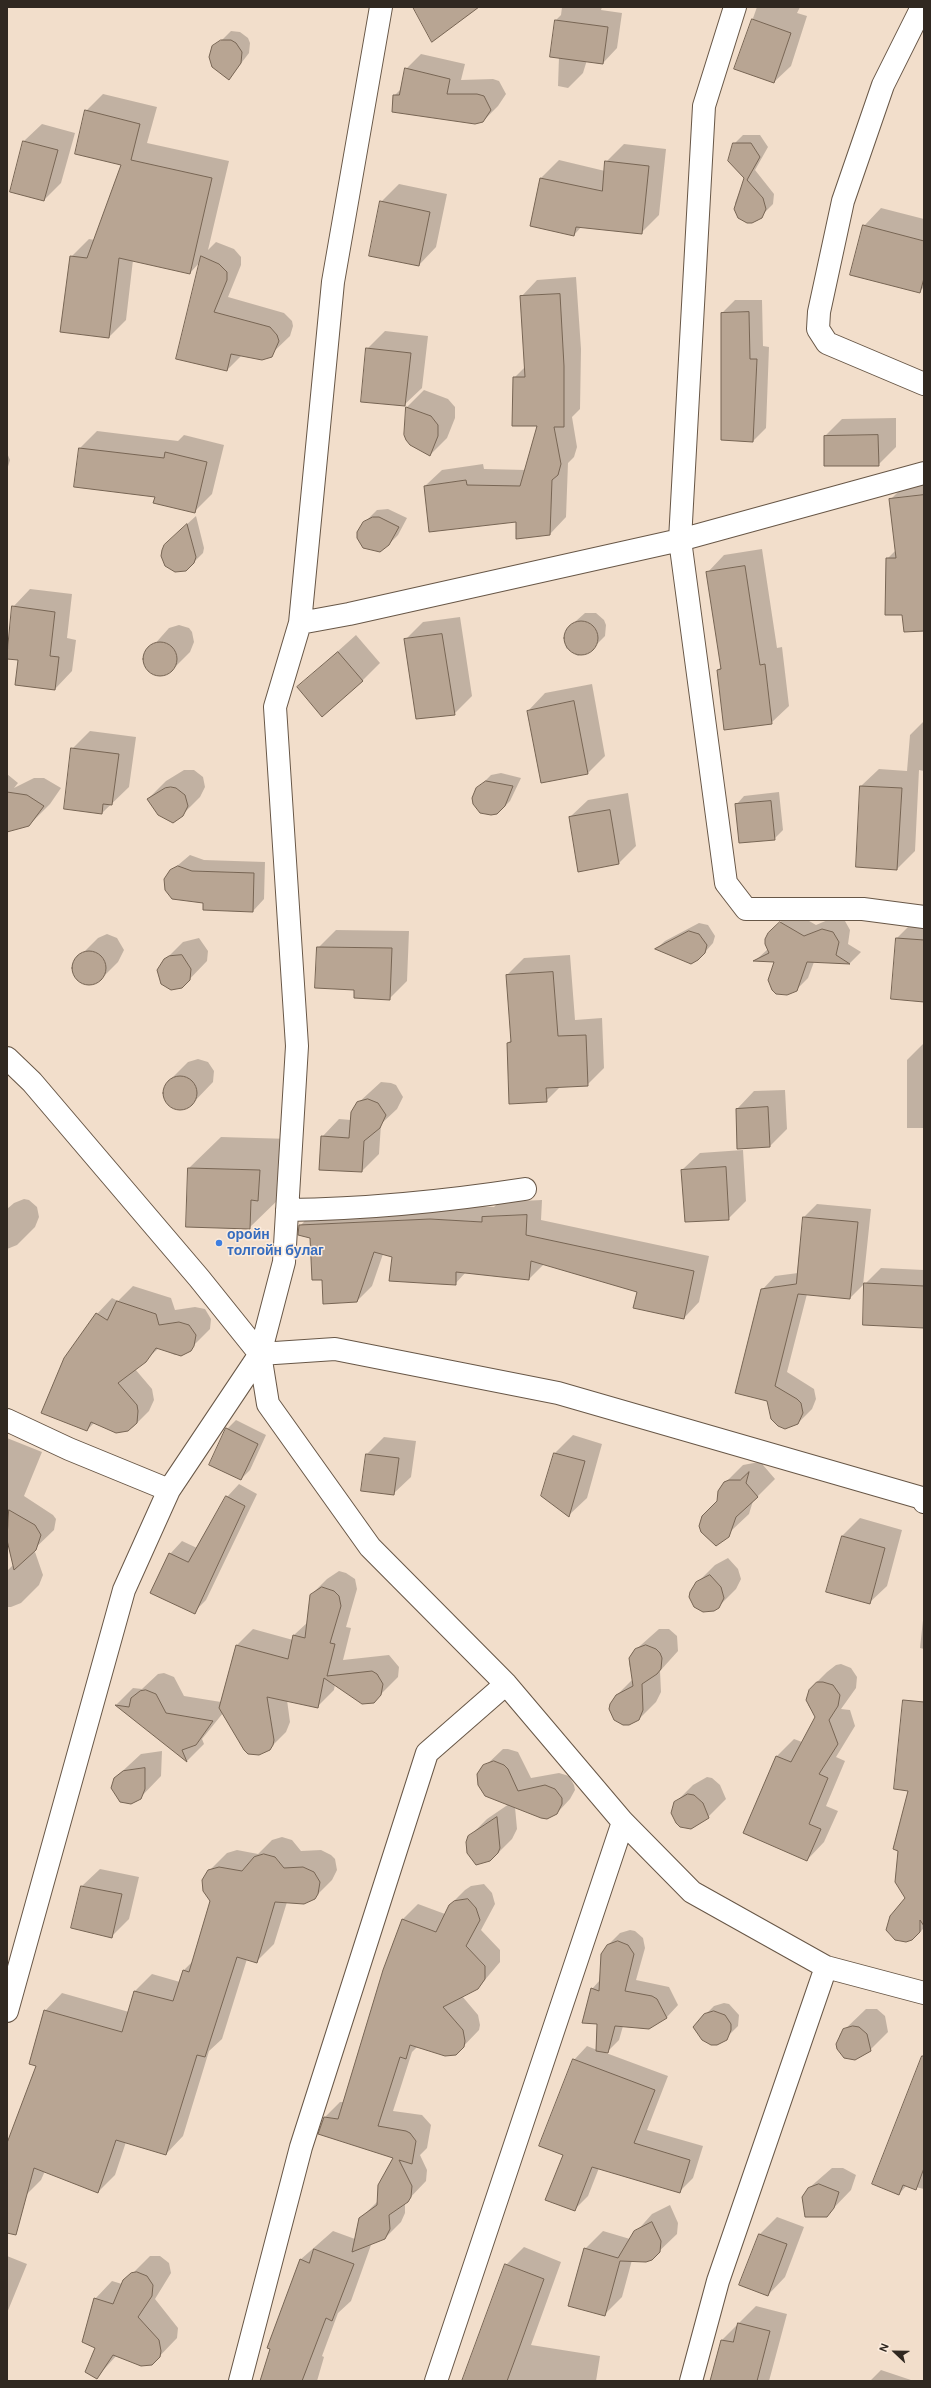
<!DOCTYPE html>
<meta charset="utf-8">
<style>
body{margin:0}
#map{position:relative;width:931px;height:2388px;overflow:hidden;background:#f2decb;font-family:"DM Sans",sans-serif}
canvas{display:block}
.frame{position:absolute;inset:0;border:8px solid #302821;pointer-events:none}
.north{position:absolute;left:875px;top:2332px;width:40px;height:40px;-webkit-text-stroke:3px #fcecdd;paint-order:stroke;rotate:292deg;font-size:11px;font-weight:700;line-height:16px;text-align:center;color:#302821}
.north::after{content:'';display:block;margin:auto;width:14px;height:18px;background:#302821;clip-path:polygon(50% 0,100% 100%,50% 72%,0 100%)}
</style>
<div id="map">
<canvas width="931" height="2388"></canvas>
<div class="frame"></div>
<div class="north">N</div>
</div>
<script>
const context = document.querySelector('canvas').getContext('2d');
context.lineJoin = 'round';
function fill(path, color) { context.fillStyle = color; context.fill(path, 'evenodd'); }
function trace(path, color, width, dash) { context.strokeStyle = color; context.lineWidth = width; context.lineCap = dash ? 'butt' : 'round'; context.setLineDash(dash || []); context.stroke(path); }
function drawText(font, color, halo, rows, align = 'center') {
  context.font = font + ' "DM Sans",sans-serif'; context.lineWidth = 3; context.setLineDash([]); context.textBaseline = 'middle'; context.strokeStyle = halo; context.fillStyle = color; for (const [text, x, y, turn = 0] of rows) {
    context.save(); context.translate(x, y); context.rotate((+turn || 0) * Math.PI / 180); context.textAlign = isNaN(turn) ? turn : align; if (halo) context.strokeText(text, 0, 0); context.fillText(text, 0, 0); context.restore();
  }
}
fill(new Path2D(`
 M562 7H602L601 10 622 13 617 48 603 63 587 60 583 73 568 88 558 86 559 57 556 20 561 15Z
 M757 7H800L797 13 807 16 791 66 774 82 735 69Z
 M231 31 240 32 248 38 250 43 249 53 229 79 211 62 210 52Z
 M421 54 465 64 461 80 493 79 499 81 506 94 498 106 483 121 394 96 402 88 406 69Z
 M103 94 157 107 147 143 229 161 208 250 216 242 234 249 241 257V265L228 297 284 313 292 321 293 326 290 336 267 358 242 355 227 370 200 262 190 273 133 260 126 320 109 337 71 257 89 239 95 240 122 164 86 111Z
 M42 124 75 133 61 183 44 200 24 141Z
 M743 135H760L768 147 755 170 774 194 773 204 766 211 757 221 747 222 738 218 735 203 745 178 734 144Z
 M624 144 666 149 659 215 641 233 582 226 574 235 531 225 541 178 559 160 605 171 606 162Z
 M399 184 447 194 436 247 419 265 381 202Z
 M881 208 924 219V287L920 291 864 226Z
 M576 277 581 349 580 409 572 417 577 447 574 457 568 463 566 517 550 534 425 486 442 470 483 464 484 469 526 470 538 425 514 378 525 367 521 297 537 280Z
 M735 300H762L763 346 769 347 766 428 753 441 722 439V313Z
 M385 331 428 336 422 388 404 405 367 349Z
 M424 390 448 399 455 407V418L447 438 430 455 405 434 407 407Z
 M896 418V447L878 465 825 436 842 419Z
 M97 431 178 441 184 435 224 445 212 494 195 511 80 448Z
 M7 453 10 460 7 470Z
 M924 480V615L887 559 896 550 890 500 908 482Z
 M388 509 407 518 398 535 389 544 360 527 377 510Z
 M196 516 204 548 203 553 186 570 174 536Z
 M762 549 777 648 782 647 789 706 771 723 718 670 721 667 707 573 724 555Z
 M30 589 72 594 67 638 76 640 72 671 55 689 19 659 13 607Z
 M585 613H596L604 620 606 625 605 636 592 649 578 656 566 648 565 639 567 629Z
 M460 617 472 696 454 714 405 640 423 622Z
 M179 625 189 628 192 632 194 642 190 652 172 670 157 675 148 670 145 655 169 628Z
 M356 635 380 663 362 681 298 687Z
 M592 684 605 756 588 773 528 711 545 693Z
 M924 721V771L919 770 915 851 897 869 861 786 879 769 907 771 910 735Z
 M90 731 136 737 129 787 102 813 72 749Z
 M184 770H194L203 777 205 787 200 797 182 815 148 799 166 781Z
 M501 773 521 778 510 801 501 810 491 814 473 798 482 784 491 775Z
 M7 774 18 783 14 788 34 778H44L61 788 50 804 32 822 22 827 7 821Z
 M779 792 783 830 774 839 736 805 744 796Z
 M628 793 636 846 619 863 570 817 588 800Z
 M190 855 204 860 265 862 264 899 253 911 204 902 171 871Z
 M792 911 816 925 835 917 845 921 850 930 848 944 861 952 850 963 814 962 808 978 796 990 776 961 756 960 768 949V934Z
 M914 921H924V1001L897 938Z
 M699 923 708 925 715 936 713 943 698 960 656 949 665 941Z
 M336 930 409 931 407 981 389 999 355 989 318 948Z
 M107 934 117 938 124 950 118 962 101 979 91 985 86 984 77 979 73 970 80 956 98 938Z
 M199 938 208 951 207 961 182 987 165 960 183 942Z
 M570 955 575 1020 602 1018 604 1068 587 1085 561 1086 546 1101 508 1043 511 1040 507 975 524 958Z
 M924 1043V1128H907V1060Z
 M198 1059 208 1062 214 1071 213 1082 191 1105 182 1109 172 1107 164 1094 166 1084 188 1062Z
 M381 1082 391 1083 396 1085 403 1097 397 1109 381 1124 379 1154 362 1171 322 1137 339 1119 351 1120 358 1103Z
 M785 1090 787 1129 770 1146 737 1109 754 1091Z
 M221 1137 291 1139 281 1197 249 1228 187 1226 189 1168Z
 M743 1150 746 1201 728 1219 682 1170 700 1153Z
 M24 1199 29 1200 37 1207 39 1217 35 1227 17 1245 7 1249V1209L14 1203Z
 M542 1200 541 1220 709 1256 699 1302 684 1318 638 1292 544 1264 529 1279 466 1272 455 1284 393 1256 383 1254 372 1286 357 1301 323 1279 311 1237 300 1226 315 1210 446 1204 494 1207 499 1202Z
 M817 1204 871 1209 863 1285 850 1298 807 1294 787 1372 814 1389 816 1399 812 1409 798 1423 779 1426 762 1290 775 1276 798 1273 804 1217Z
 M881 1268 924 1270V1326L865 1284Z
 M133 1286 171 1298 175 1310 195 1307 205 1309 211 1319 210 1329 186 1353 175 1355 159 1348 135 1369 152 1389 154 1400 149 1411 133 1427 123 1432 94 1423 87 1430 65 1359 97 1314 112 1298 118 1301Z
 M236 1420 266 1435 250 1470 241 1479 210 1465 227 1429Z
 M573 1435 602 1444 587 1498 569 1515 542 1496 555 1453Z
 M384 1437 416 1441 411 1477 393 1494 367 1454Z
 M7 1438 42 1452 24 1496 53 1515 56 1519 54 1530 29 1554 35 1552 43 1575 39 1585 21 1603 11 1607H7V1571L14 1564 10 1514 7 1513Z
 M765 1457 763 1465 775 1479 753 1501 749 1514 716 1545 705 1536 700 1526 718 1501 725 1483 743 1465 759 1462Z
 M239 1484 257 1494 206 1600 194 1612 170 1554 182 1541 197 1548 227 1497Z
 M860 1518 902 1530 887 1586 869 1603 827 1591 842 1536Z
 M728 1558 738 1569 741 1579 736 1589 718 1607 697 1583 715 1565Z
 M339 1571 346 1573 355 1579 357 1589 346 1627 351 1628 343 1660 389 1655 399 1667 398 1677 373 1702 335 1684 334 1690 317 1707 287 1700 290 1722 286 1732 269 1749 223 1713 202 1739 204 1744 187 1761 116 1705 133 1688 142 1689 158 1674 164 1673 174 1677 184 1696 221 1702 237 1645 253 1629 293 1640 294 1635 308 1622 311 1595 327 1579Z
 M924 1611V1649L920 1648Z
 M659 1629H669L677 1636 678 1651 660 1671 661 1692 656 1702 638 1720 617 1695 633 1679 629 1664 632 1653Z
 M841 1664 851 1668 857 1677 856 1688 841 1709 850 1710 855 1726 836 1757 845 1761 826 1806 838 1811 824 1842 807 1860 777 1756 794 1739 802 1742 818 1719 808 1705 809 1690 827 1672 836 1665Z
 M924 1729V1928L916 1936 906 1898Z
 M503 1749H508L518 1752 531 1778 559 1773 569 1776 574 1785 575 1790 570 1799 557 1813 515 1807 517 1829 512 1839 494 1857 476 1864 469 1837 487 1819 509 1804 481 1770Z
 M162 1751 161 1776 136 1802 125 1803 120 1801 112 1788 115 1778 141 1754Z
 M707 1777 712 1778 720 1785 726 1799 708 1817 675 1803 693 1785Z
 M282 1837 292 1840 301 1851 321 1850 331 1855 335 1859 337 1870 332 1880 314 1898 287 1902 274 1944 257 1961 247 1959 222 2039 209 2051 183 2136 166 2154 126 2142 115 2175 98 2192 45 2171 41 2180 23 2198 7 2202V2145L37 2065 45 2011 62 1993 129 2012 135 1991 152 1974 180 1982 184 1970 194 1960 212 1901 209 1871 227 1853 237 1850 258 1854 272 1840Z
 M100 1869 139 1877 129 1919 111 1937 73 1927 82 1886Z
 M484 1884 492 1893 495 1904 481 1930 500 1950V1962L478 1988 462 1996 478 2015 480 2025 479 2030 456 2054 418 2046 412 2052 393 2111 422 2115 431 2125 427 2148 420 2155 427 2170 426 2181 405 2203V2213L401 2222 385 2238 369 2244 371 2245 351 2301 338 2313 322 2356 324 2357 317 2381H261L300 2260 333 2231 355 2239 360 2219 379 2200 395 2158 325 2117 340 2102H344L402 1920 418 1904 445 1914 449 1906 465 1890 471 1886Z
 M630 1930 635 1931 643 1938 645 1948 636 1980 669 1987 678 2005 667 2017 649 2028 623 2026 619 2040 606 2053 668 2076 647 2130 703 2146 693 2178 679 2192 599 2168 588 2196 574 2210 565 2155 574 2060 587 2046 597 2050 598 2023 592 1989 600 1980 608 1945 620 1933Z
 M724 2003 729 2004 739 2015 738 2026 721 2043 705 2015 714 2006Z
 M866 2009H877L885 2016 888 2032 870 2050 837 2044 840 2034Z
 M924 2060V2189L907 2185 899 2194Z
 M832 2168H843L856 2175 851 2190 826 2216 809 2188Z
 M670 2205 678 2223 677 2234 651 2259 632 2260 622 2297 604 2315 585 2249 603 2231 630 2239 652 2214Z
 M777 2217 804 2227 785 2277 768 2295 760 2234Z
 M524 2247 561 2262 531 2345 600 2356 596 2381H463L506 2265Z
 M7 2256 27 2264 7 2313Z
 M150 2256H160L169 2263 171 2273 155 2299 178 2328 177 2338 152 2364 117 2355 97 2377 95 2299 112 2281 122 2284Z
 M756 2306 787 2314 769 2381H711L722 2340Z
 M881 2370 914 2381H870Z`), '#0003');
const building = new Path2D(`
 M413 7H479L432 42Z
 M752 19 791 33 774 83 734 69Z
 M555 20 608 27 603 64 550 57Z
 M221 40H231L236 43 242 52 241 63 229 80 212 67 209 57 212 46Z
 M405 68 450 79 447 94H477L484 96 491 110 483 122 475 124 392 112 393 95H399Z
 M85 110 140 124 131 160 212 178 190 274 119 258 109 338 60 332 70 256 87 258 121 165 75 154Z
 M23 141 58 150 44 201 10 192Z
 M733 143H751L760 157 747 180 763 198 766 209 762 218 752 223H747L738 218 734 209 744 178 728 161Z
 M605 161 649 166 642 234 576 227 574 236 530 226 540 178 602 191Z
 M380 201 430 212 419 266 369 256Z
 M863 225 924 241V278L920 293 850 275Z
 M201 256 219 264 227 272V280L214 312 270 327 277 335 279 341 272 357 262 360 231 354 227 371 176 359Z
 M560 294 564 366V427H554L561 464 558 475 552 480 550 535 516 539V522L429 532 424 486 466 480 467 485 520 486 537 426H512L513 377H525L520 296Z
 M749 312 750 359H757L753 442 721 440V313Z
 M366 348 411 353 405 406 361 402Z
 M406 407 431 416 438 425V436L430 456 410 445 406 440 404 435Z
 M878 435 879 466H824V436Z
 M79 448 164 458 165 452 207 462 195 513 153 503 155 497 74 487Z
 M924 495V631L904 632 902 615H885L886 558H896L889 499Z
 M373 517H379L399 527 389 545 380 552 363 548 357 538V532L363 522Z
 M187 524 196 557 194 563 186 571 175 572 165 566 161 556 162 550 164 545Z
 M745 566 760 665 765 664 772 724 724 730 717 670 721 669 706 572Z
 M12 606 55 612 50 656 59 657 55 690 15 685 18 660 7 659Z
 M564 638a17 17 0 1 1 34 0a17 17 0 1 1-34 0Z
 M442 634 455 715 416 719 404 639Z
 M143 659a17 17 0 1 1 34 0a17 17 0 1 1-34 0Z
 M338 652 363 681 322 717 297 687Z
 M574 701 588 774 541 783 527 711Z
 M71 748 119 754 112 805 103 804 102 814 64 809Z
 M486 781 513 786 505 806 497 814 491 815 480 813 473 804 472 798 476 788Z
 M860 786 902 788 897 870 856 867Z
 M171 787 176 788 185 795 188 806 183 816 173 823 158 815 147 799 165 788Z
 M7 792 27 795 44 806 29 826 7 832Z
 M771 801 775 840 739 843 735 804Z
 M610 810 619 864 578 872 569 817Z
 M178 866 192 871 254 873 253 912 203 910V903L172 899 165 890 164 879 170 870Z
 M780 922 804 936 822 929 833 932 839 942 836 955 850 964 807 962 797 991 787 995 776 994 772 990 768 980 774 962 753 961 769 953 765 944V939L768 933Z
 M689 931 699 934 707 945 705 953 698 960 691 964 655 949Z
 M896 938 924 940V1002L891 999Z
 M317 947 392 948 390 1000 354 998V990L315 988Z
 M72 968a17 17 0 1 1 34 0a17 17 0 1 1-34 0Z
 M182 955 191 969 190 980 182 988 171 990 161 984 157 970 164 959 169 956Z
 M553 972 558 1036 586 1035 588 1086 546 1088 547 1102 509 1104 507 1043 511 1042 506 975Z
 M163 1093a17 17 0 1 1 34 0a17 17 0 1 1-34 0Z
 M368 1099 378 1103 386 1115 380 1128 364 1141 362 1172 319 1170 321 1136 349 1138 351 1112 357 1102Z
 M768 1107 770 1147 737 1149 736 1109Z
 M726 1167 729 1220 685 1222 681 1170Z
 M188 1168 260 1170 258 1201 251 1200 250 1229 186 1227Z
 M527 1215 526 1235 694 1271 684 1319 633 1308 637 1292 531 1261 529 1280 456 1272V1285L438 1284 389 1281 392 1257 374 1252 357 1302 323 1304 322 1280H312L310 1238 298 1235 299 1225 430 1219 482 1222V1217Z
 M803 1217 858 1222 850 1299 798 1294 775 1386 797 1399 801 1403 803 1413 798 1424 785 1429 778 1426 771 1419 767 1401 735 1393 761 1289 796 1284Z
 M864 1283 924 1286V1328L863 1325Z
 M117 1301 156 1314 159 1325 179 1322 189 1325 196 1335 194 1346 191 1351 181 1356 156 1348 146 1362 118 1383 137 1405 138 1411 137 1423 128 1431 116 1433 91 1422 87 1431 41 1413 64 1358 96 1313 107 1320Z
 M226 1428 258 1444 241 1480 209 1465Z
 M554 1453 585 1461 569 1517 541 1496Z
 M366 1454 399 1458 394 1495 361 1491Z
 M749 1472 746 1483 758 1497 736 1517 729 1537 716 1546 701 1532 699 1526 702 1516 717 1501 718 1491 724 1482 729 1480H740Z
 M226 1496 245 1506 195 1614 150 1593 169 1553 188 1562Z
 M9 1510 35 1525 41 1535 36 1550 14 1570 7 1540Z
 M842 1536 885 1548 870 1604 826 1592Z
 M710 1575 721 1587 724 1598 719 1608 714 1611 703 1612 694 1607 689 1597 690 1592 696 1582Z
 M322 1587 334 1591 339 1596 341 1606 330 1643 335 1644 327 1676 372 1671 377 1674 383 1684 381 1695 374 1703 362 1704 324 1678 318 1708 267 1697 274 1740 273 1745 270 1750 259 1755 248 1754 244 1750 219 1708 236 1645 288 1659 293 1635 305 1638 310 1595Z
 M646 1645 656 1649 660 1653 662 1658 661 1669 657 1674 642 1684 643 1710 639 1720 629 1725H623L614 1720 609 1709 610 1704 616 1695 633 1686 629 1658 635 1649Z
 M817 1682H823L833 1685 840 1695 838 1706 829 1720 838 1744 819 1774 828 1778 809 1824 821 1829 807 1861 743 1833 776 1756 791 1762 815 1717 806 1700 809 1690Z
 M146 1690 156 1694 166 1713 213 1721 196 1745 182 1750 187 1762 115 1705 129 1707 131 1698 140 1691Z
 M903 1700 924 1702V1926L920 1920V1932L912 1940 906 1942 895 1940 886 1930 890 1916 905 1898 895 1882 898 1851 893 1849 908 1791 894 1789Z
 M494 1761 504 1765 508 1769 518 1791 545 1785 555 1789 562 1798V1804L557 1814 547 1819 541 1818 485 1796 478 1785 477 1774 483 1765Z
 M145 1768V1789L141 1799 131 1804 120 1802 111 1788 114 1778 123 1771Z
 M688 1794 694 1795 703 1803 709 1818 691 1829 680 1827 676 1823 671 1813 674 1802Z
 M497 1817 500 1848 498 1853 490 1861 476 1865 467 1853 466 1842 468 1836Z
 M264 1854 275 1857 284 1868 303 1867 314 1872 320 1882 318 1894 315 1899 304 1904 275 1902 257 1963 237 1957 205 2057 197 2055 166 2155 116 2140 98 2193 34 2168 16 2235 7 2233V2143L36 2066 29 2064 44 2010 122 2032 134 1991 173 2001 183 1970 189 1972 210 1901 203 1891 202 1880 208 1870 219 1867 242 1871 254 1857Z
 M81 1886 122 1894 112 1938 71 1928Z
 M468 1899 476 1908 480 1920 466 1946 485 1966V1979L478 1989 443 2007 463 2030 465 2041 464 2047 456 2055 445 2056 410 2045 406 2059 400 2057 378 2126 406 2131 410 2133 416 2141 412 2164 399 2160 412 2186 411 2197 408 2202 389 2215 390 2229 385 2239 352 2252 359 2218 377 2205 378 2185 393 2158 318 2134 324 2117 338 2119 383 1970 402 1919 436 1932 449 1905 454 1901Z
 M618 1941 628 1945 634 1954 625 1991 652 1996 657 1999 667 2018 649 2029 615 2026 608 2053 596 2051 597 2024 582 2023 591 1988 599 1991 601 1954 607 1945Z
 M714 2011 725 2015 731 2024V2030L727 2040 717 2045H711L702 2040 693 2027 704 2014Z
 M853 2026 859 2027 867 2034 871 2051 855 2060 844 2058 837 2049 836 2044 843 2029Z
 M922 2056H924V2168L916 2190 903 2185 899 2195 872 2184Z
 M573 2059 655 2090 634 2143 690 2160 680 2193 592 2167 575 2211 545 2200 563 2155 539 2146Z
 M819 2184 839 2192 834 2208 827 2217H805L802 2197 808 2188Z
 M652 2222 661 2241 660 2252 652 2260 646 2262 620 2261 605 2316 568 2306 584 2248 618 2258 634 2231Z
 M759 2234 787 2244 768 2296 739 2285Z
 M314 2249 354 2264 332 2321 326 2318 302 2381H260L270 2349 267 2348 300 2259 309 2263Z
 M505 2264 544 2279 517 2354 507 2381H462Z
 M137 2272 147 2276 153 2285 152 2296 138 2317 159 2340 161 2351 160 2357 152 2365 141 2366 113 2355 97 2379 85 2372 95 2348 82 2342 94 2298 113 2304 123 2280 131 2273Z
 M738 2323 770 2331 757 2381H710L721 2340 733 2342Z`);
fill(building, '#b8a593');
trace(building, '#776554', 1);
const minor = new Path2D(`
 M735 7 704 106 680 540 726 883 746 909H863L924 917
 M922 7 883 85 843 201 819 312 818 329 827 343 924 384
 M300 623 349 614 680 540 924 473
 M7 1058 32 1082 199 1278 260 1354
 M287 1210C367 1209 447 1201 525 1189
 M260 1354 284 1262 297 1046 275 707 300 623 333 282 381 7
 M260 1354 335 1349 558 1393 922 1498 924 1502
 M7 1420 69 1449 169 1490 260 1354 268 1404 370 1547 506 1684 623 1822 692 1892 826 1967 924 1993
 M7 2011 124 1590 169 1490
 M240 2381 301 2147 427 1753 506 1684
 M436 2381 623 1822
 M691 2381 718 2281 826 1967`);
trace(minor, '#685747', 24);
trace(minor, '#fff', 22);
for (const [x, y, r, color] of [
 [219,1243,4,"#3f7fe0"]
]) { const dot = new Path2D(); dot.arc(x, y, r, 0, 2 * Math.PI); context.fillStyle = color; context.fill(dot); trace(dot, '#fcecdd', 1.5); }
drawText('bold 14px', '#366cbe', '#fcecdd', [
 ["оройн",227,1235],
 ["толгойн булаг",227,1251]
], 'left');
</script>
